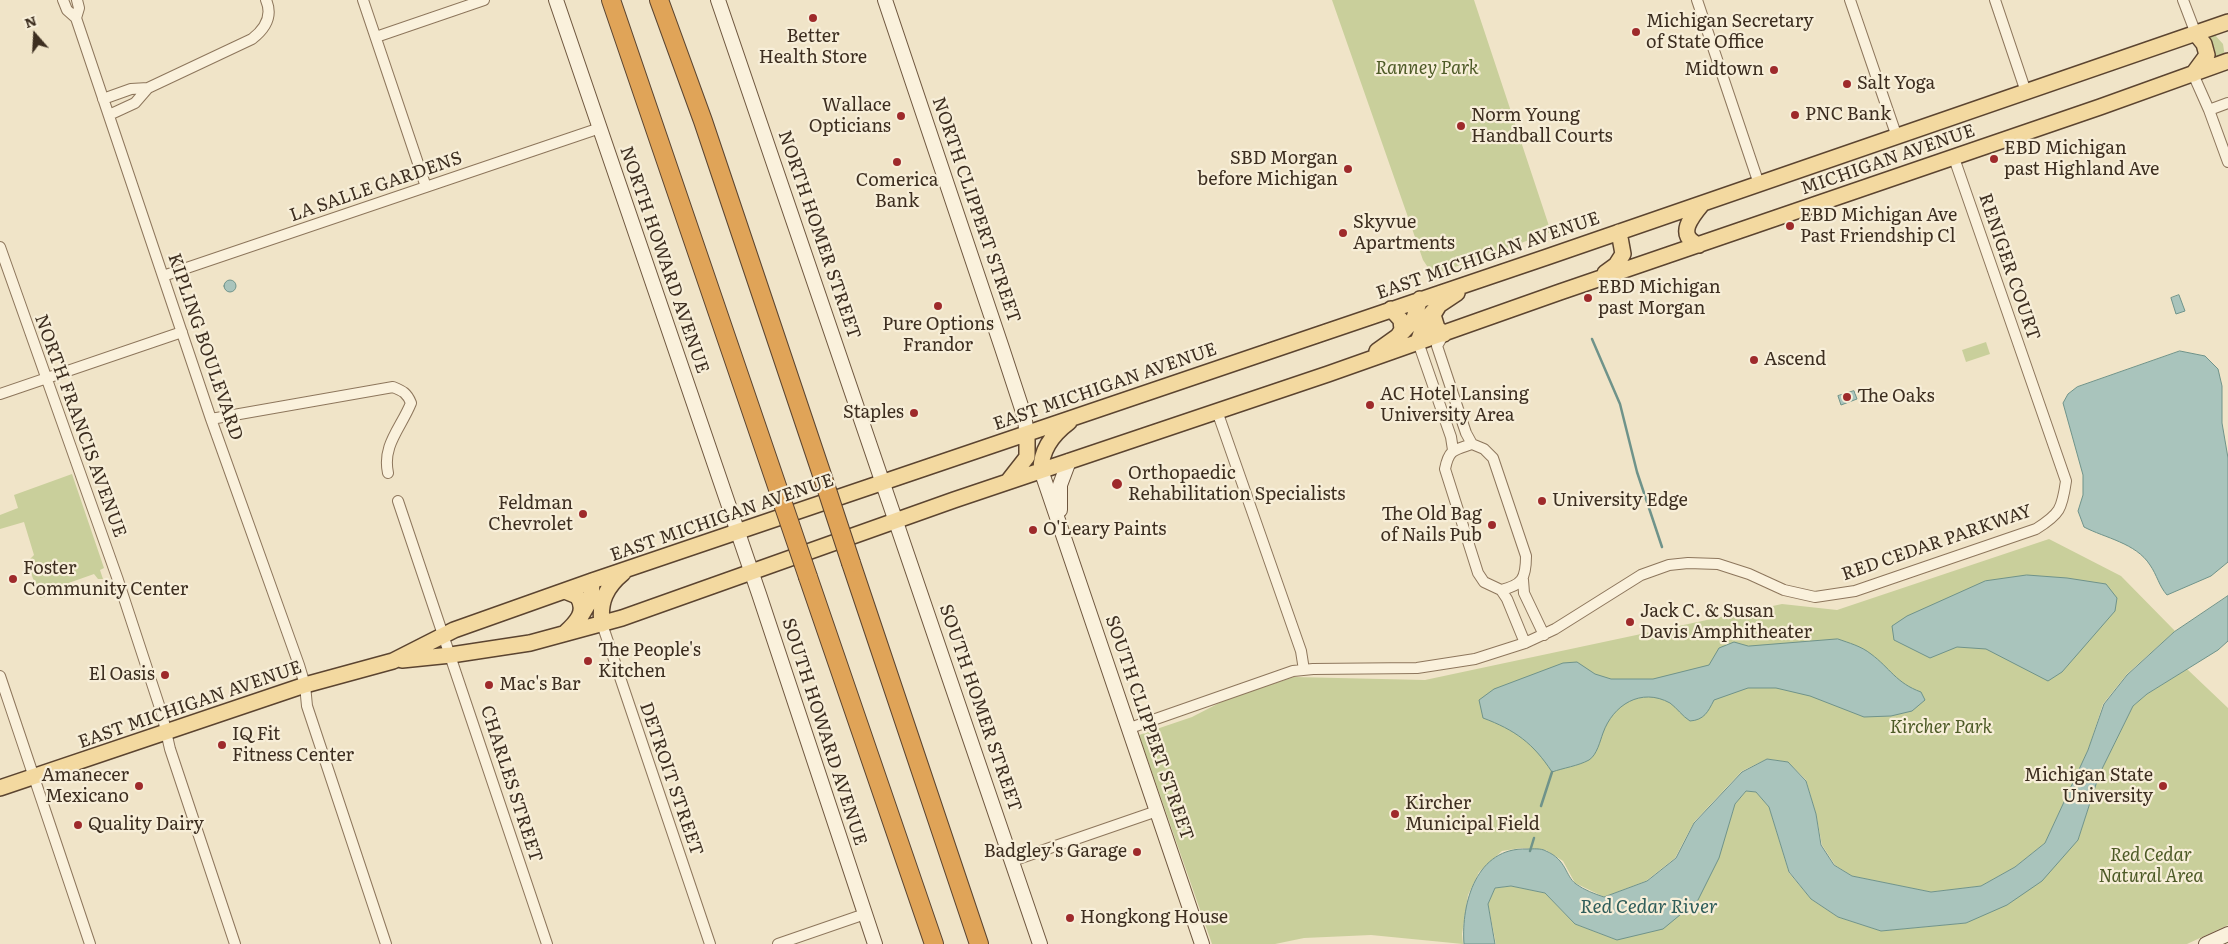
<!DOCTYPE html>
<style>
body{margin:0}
#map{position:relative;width:2228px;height:944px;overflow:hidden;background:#f0e4c8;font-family:Literata,serif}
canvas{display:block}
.north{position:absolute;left:10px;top:10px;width:50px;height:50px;-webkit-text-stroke:4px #f7eed8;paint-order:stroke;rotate:341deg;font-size:14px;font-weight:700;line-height:20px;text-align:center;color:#3d2e20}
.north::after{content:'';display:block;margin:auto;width:18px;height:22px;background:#3d2e20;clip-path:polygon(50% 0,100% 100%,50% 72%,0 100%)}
</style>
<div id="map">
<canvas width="2228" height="944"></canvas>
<div class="north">N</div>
</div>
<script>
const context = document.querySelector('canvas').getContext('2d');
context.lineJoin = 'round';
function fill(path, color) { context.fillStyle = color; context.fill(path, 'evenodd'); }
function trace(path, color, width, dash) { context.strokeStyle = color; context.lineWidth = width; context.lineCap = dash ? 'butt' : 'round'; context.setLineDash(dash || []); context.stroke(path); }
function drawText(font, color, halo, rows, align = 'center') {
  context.font = font + ' Literata,serif'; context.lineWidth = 4.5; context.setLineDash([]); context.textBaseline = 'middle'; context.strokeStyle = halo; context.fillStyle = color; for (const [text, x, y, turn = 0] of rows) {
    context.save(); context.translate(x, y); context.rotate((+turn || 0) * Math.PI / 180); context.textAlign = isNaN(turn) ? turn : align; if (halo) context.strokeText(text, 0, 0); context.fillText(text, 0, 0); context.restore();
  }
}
fill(new Path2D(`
 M1332 0H1474L1551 232 1433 275 1423 260Z
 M2214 34 2223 44 2225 57 2216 59 2215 50 2210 37Z
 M1986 342 1990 354 1966 362 1962 350Z
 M72 474 104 568 100 570 103 579H98L94 574 46 591 47 596 40 598 31 573 32 569 29 560 34 555 24 522 0 529V515L18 508 14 495Z
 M2049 539 2121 576 2175 631 2127 674 2103 704 2088 750 2045 843 2015 867 1981 886 1931 892 1852 876 1835 865 1822 845 1816 814 1806 780 1788 762 1767 759 1742 771 1694 822 1675 858 1646 881 1604 897 1575 883 1563 861 1546 850 1521 848 1502 851 1479 872 1468 895 1462 934 1463 944 1371 935 1304 938 1275 944H1212L1139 735 1192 717 1227 699 1294 677 1425 680 1782 604 1837 610Z
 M2187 669 2228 708V925L2187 944H1496L1488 904 1495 888 1511 886 1545 893 1575 924 1617 940 1728 827 1735 804 1746 791 1756 792 1769 807 1789 873 1811 899 1838 917 1881 931 1966 923 2078 840 2099 775 2133 706 2147 694Z`), '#c9cf9b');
const water = new Path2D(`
 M224 286a6 6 0 1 1 12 0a6 6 0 1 1-12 0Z
 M2179 295 2185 311 2176 314 2171 298Z
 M2180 351 2205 356 2218 369 2222 386V423L2228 458V562L2211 576 2167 595C2159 586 2157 575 2150 565 2136 543 2105 538 2084 527L2078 511 2083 495V475L2063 403 2068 394 2077 387Z
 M1854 391 1857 399 1841 405 1838 396Z
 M2027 575 2067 578 2106 584 2117 598 2115 611 2062 672 2048 681 1986 649 1957 647 1930 658 1894 640 1892 626 1907 616 1985 581Z
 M2228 596V641L2218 650 2147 694 2133 706 2099 775 2078 840 2042 881 2007 905 1966 923 1881 931 1838 917 1811 899 1789 872 1769 807 1756 792 1746 791 1735 804 1719 858 1698 900 1663 929 1617 940 1575 924 1545 893 1511 886 1495 888 1488 904 1495 944H1464C1461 902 1477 847 1527 849 1533 849 1541 848 1546 851 1567 860 1565 876 1576 884 1584 890 1595 894 1604 897L1647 881 1676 858 1694 823 1742 772 1767 759 1788 762 1806 781 1816 814 1821 845 1834 865 1852 876 1931 892 1981 886 2015 867 2045 843 2088 750 2104 704 2127 675 2174 632Z
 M1838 639C1849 643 1861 646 1871 654 1890 668 1896 683 1921 692L1925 700 1912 711 1891 716 1864 717 1810 696 1776 688H1748L1714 700C1708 712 1704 720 1690 721 1682 716 1677 708 1670 703 1641 687 1613 705 1603 733 1600 741 1597 755 1589 760 1578 766 1563 768 1552 772 1533 743 1515 730 1483 718L1479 700 1494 689 1563 663 1577 662 1595 674 1611 679H1653L1709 665 1719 648 1734 642 1748 646Z`);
fill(water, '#a9c4bc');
trace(water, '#6f938a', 1);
trace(new Path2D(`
 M1592 339 1620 404 1637 472 1662 547
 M1541 806 1552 772
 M1530 851 1534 838`), '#6f938a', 2.5);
const street = new Path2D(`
 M63 0 67 10 76 18 211 419 299 665 305 685 307 706 386 944
 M363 0 426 187
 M1697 0 1759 184
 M1850 0 1897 137
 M1995 0 2026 92
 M2183 0 2196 34
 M76 18 79 8 77 0
 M376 37 484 0
 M2193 74 2209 110 2228 162
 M103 99 131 89 148 88
 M2209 110 2228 103
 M109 115 135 103 148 88 252 39C265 29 273 16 266 0
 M0 247 118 580 162 714 170 749 235 944
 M163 276 600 128
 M1444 334 1437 346 1466 433 1472 444
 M1418 342 1451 437 1453 450
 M0 394 182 332
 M1217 411 1301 651 1304 670
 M211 419 393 387C403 391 407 393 411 403 401 428 382 445 388 473
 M1472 444 1484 449 1493 458 1526 556C1526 579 1522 585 1501 590L1484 582 1478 573 1445 469C1449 449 1454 450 1472 444Z
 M398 501 547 944
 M1523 580 1524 593 1544 635
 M1501 590 1507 599 1525 643
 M602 624 710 944
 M0 676 90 944
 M1130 728 1293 671 1313 669 1417 668 1475 659 1525 643 1555 629 1641 575 1669 565 1688 563 1718 564 1749 574 1784 590 1815 597 1855 591 2036 529C2060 514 2062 509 2066 481L1954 158
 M1012 861 1157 811
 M778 944 865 914`);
const secondary = new Path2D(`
 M556 0 759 594 875 944
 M718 0 1040 944
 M885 0 1002 348 1024 415 1027 434
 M1041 470 1202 944
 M1060 510V485L1069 461
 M2206 944 2228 934`);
const primary = new Path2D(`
 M2193 74 2207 55 2204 44 2196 34
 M1699 245C1675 236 1692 216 1702 204
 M1605 273 1616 265 1623 254 1619 232
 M1444 334 1437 328 1433 315 1439 305 1457 293
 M1399 336 1413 321 1420 299
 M1418 342 1426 319 1436 308
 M1377 351 1398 336 1402 330 1401 320 1391 309
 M1041 470C1041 450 1053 434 1069 422
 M1009 480 1027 457V434
 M581 616 591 599 592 581
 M602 624C599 602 606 587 623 573
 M565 633C576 623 588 611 577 596L565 591
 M402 660 451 655 530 643 622 618 954 500 1328 374 1560 292 2100 107 2228 61
 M0 788 305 685 393 661 454 630 592 581 1547 257 2228 22`);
const highway = new Path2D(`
 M611 0 779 492
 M659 0 703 121 823 478
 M851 563 979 944
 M808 577 934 944`);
trace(street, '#8d765c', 12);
trace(secondary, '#6f573f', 16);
trace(primary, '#5b4430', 18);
trace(highway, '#5b4430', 20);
trace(street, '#faf1dc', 10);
trace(secondary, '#faf1dc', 14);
trace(primary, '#f3d9a0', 15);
trace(highway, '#e0a458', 18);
const highwayBridge = new Path2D(`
 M823 478 851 563
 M779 492 808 577`);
trace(highwayBridge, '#5b4430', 20, []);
trace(highwayBridge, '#e0a458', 18);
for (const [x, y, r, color] of [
 [813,18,5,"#9e2a2b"],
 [1636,32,5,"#9e2a2b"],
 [1774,70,5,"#9e2a2b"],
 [1847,84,5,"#9e2a2b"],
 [1795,115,5,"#9e2a2b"],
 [901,116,5,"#9e2a2b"],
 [1461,126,5,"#9e2a2b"],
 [1994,159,5,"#9e2a2b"],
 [897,162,5,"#9e2a2b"],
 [1348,169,5,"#9e2a2b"],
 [1790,226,5,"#9e2a2b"],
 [1343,233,5,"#9e2a2b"],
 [1588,298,5,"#9e2a2b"],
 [938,306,5,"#9e2a2b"],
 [1754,360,5,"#9e2a2b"],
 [1847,397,5,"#9e2a2b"],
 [1370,405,5,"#9e2a2b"],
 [914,413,5,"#9e2a2b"],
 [1117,484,6,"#9e2a2b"],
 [1542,501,5,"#9e2a2b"],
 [583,514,5,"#9e2a2b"],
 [1492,525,5,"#9e2a2b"],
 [1033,530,5,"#9e2a2b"],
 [13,579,5,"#9e2a2b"],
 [1630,622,5,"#9e2a2b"],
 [588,661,5,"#9e2a2b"],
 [165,675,5,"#9e2a2b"],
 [489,685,5,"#9e2a2b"],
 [222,745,5,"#9e2a2b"],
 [139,786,5,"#9e2a2b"],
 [2163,786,5,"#9e2a2b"],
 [1395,814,5,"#9e2a2b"],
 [78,825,5,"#9e2a2b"],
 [1137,852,5,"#9e2a2b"],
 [1070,918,5,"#9e2a2b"]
]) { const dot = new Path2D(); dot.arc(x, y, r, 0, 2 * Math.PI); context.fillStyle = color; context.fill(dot); trace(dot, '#f7eed8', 2); }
drawText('18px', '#3d2e20', '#f7eed8', [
 ["Michigan Secretary",1646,22],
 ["of State Office",1646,43],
 ["Better",813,37,"center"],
 ["Health Store",813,58,"center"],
 ["Midtown",1764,70,"right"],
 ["Salt Yoga",1857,84],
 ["Wallace",891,106,"right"],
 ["Opticians",891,127,"right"],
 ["PNC Bank",1805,115],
 ["Norm Young",1471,116],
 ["Handball Courts",1471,137],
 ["EBD Michigan",2004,149],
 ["past Highland Ave",2004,170],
 ["SBD Morgan",1338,159,"right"],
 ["before Michigan",1338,180,"right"],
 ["Comerica",897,181,"center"],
 ["Bank",897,202,"center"],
 ["EBD Michigan Ave",1800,216],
 ["Past Friendship Cl",1800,237],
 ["Skyvue",1353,223],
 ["Apartments",1353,244],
 ["EBD Michigan",1598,288],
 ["past Morgan",1598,309],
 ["Pure Options",938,325,"center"],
 ["Frandor",938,346,"center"],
 ["Ascend",1764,360],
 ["AC Hotel Lansing",1380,395],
 ["University Area",1380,416],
 ["The Oaks",1857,397],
 ["Staples",904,413,"right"],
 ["Orthopaedic",1128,474],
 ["Rehabilitation Specialists",1128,495],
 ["University Edge",1552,501],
 ["Feldman",573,504,"right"],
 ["Chevrolet",573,525,"right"],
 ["The Old Bag",1482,515,"right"],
 ["of Nails Pub",1482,536,"right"],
 ["O'Leary Paints",1043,530],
 ["Foster",23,569],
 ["Community Center",23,590],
 ["Jack C. & Susan",1640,612],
 ["Davis Amphitheater",1640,633],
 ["The People's",598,651],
 ["Kitchen",598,672],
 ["El Oasis",155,675,"right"],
 ["Mac's Bar",499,685],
 ["IQ Fit",232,735],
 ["Fitness Center",232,756],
 ["Amanecer",129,776,"right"],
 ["Mexicano",129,797,"right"],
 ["Michigan State",2153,776,"right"],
 ["University",2153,797,"right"],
 ["Kircher",1405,804],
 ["Municipal Field",1405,825],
 ["Quality Dairy",88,825],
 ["Badgley's Garage",1127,852,"right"],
 ["Hongkong House",1080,918]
], 'left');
drawText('italic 18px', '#4d5a26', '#f7eed8', [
 ["Ranney Park",1427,69],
 ["Kircher Park",1941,728],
 ["Red Cedar",2151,856],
 ["Natural Area",2151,877]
]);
drawText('18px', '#3d2e20', '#f7eed8', [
 ["MICHIGAN AVENUE",1888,160,-19],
 ["LA SALLE GARDENS",376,187,-19],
 ["NORTH CLIPPERT STREET",976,210,71],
 ["NORTH HOMER STREET",819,235,71],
 ["EAST MICHIGAN AVENUE",1488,256,-19],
 ["NORTH HOWARD AVENUE",664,260,71],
 ["RENIGER COURT",2009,267,71],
 ["KIPLING BOULEVARD",205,347,71],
 ["EAST MICHIGAN AVENUE",1105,387,-19],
 ["NORTH FRANCIS AVENUE",80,426,70],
 ["EAST MICHIGAN AVENUE",722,518,-19],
 ["RED CEDAR PARKWAY",1937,543,-19],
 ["EAST MICHIGAN AVENUE",190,705,-19],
 ["SOUTH HOMER STREET",980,708,71],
 ["SOUTH CLIPPERT STREET",1149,728,71],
 ["SOUTH HOWARD AVENUE",824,732,72],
 ["DETROIT STREET",671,779,71],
 ["CHARLES STREET",511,784,72]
]);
drawText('italic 19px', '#2f5d5a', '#f7eed8', [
 ["Red Cedar River",1649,907]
]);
</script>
